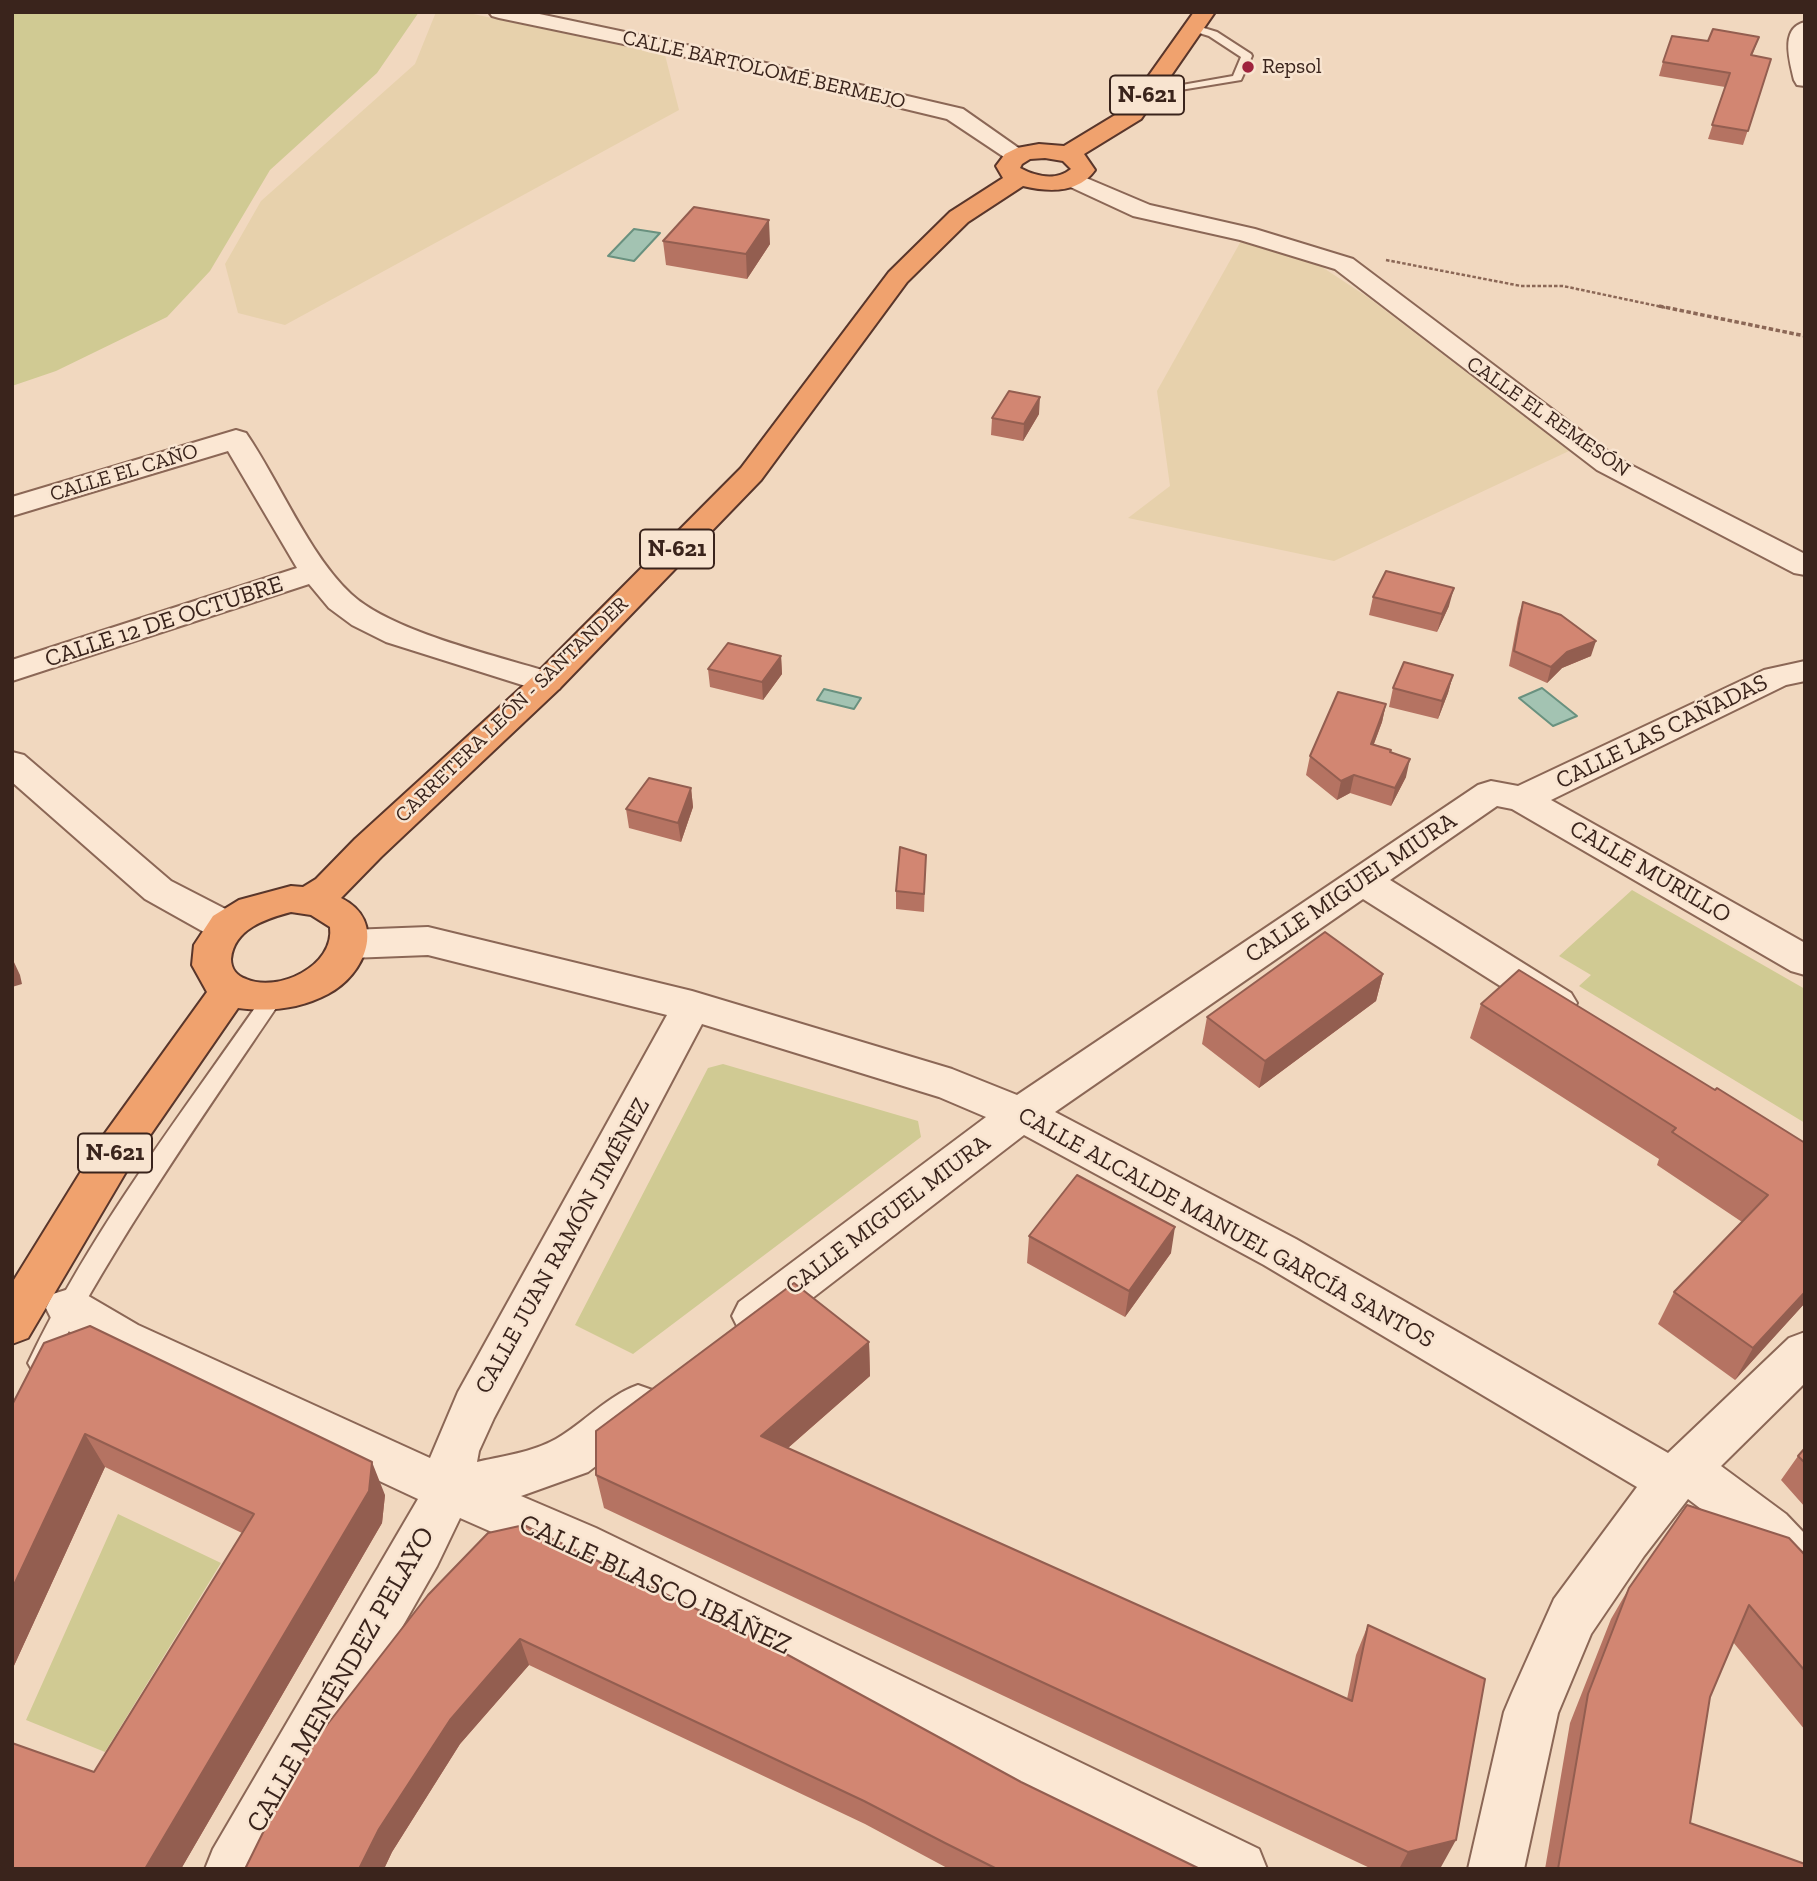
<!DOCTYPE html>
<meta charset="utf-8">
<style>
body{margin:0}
#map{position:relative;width:1817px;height:1881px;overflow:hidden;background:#f1d8bf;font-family:"Zilla Slab",serif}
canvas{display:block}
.frame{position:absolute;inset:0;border:14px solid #3a241c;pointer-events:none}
</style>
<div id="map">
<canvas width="1817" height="1881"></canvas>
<div class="frame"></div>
</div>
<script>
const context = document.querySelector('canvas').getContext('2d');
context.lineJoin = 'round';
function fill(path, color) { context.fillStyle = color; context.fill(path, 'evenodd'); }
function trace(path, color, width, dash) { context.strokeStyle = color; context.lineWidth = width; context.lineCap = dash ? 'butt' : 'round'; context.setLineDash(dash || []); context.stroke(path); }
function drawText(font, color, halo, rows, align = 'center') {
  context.font = font + ' "Zilla Slab",serif'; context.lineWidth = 5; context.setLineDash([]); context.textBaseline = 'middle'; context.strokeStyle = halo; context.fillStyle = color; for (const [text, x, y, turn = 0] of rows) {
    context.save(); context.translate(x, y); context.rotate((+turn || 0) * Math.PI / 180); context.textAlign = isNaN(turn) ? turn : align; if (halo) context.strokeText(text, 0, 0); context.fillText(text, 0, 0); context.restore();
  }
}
fill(new Path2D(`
 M436 12H464L665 55 679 110 285 325 238 313 225 264 261 201 415 64Z
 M1241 241 1319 265 1369 298 1569 451 1334 561 1128 518 1170 486 1157 391Z`), '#e7d1ac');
fill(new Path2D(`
 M12 12H419L377 73 270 170 210 271 167 317 56 371 12 386Z
 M1632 890 1805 989V1123L1579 986 1591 975 1559 956Z
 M723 1064 918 1121 921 1137 633 1354 575 1325 708 1068Z
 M118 1514 221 1563 105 1752 26 1720Z`), '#d0ca93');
const water = new Path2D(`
 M634 229 660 233 634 261 608 256Z
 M1542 688 1577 716 1553 726 1519 698Z
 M824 689 861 698 854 709 817 700Z`);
fill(water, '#a3c3b2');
trace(water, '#69917f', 2);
const service = new Path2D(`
 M1194 25 1217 32 1251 54 1252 56 1241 80 1144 96V92L1148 91 1233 76 1241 57 1209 36 1190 30 1189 28Z
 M273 990 280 992 283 997 280 1002C198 1123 116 1240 48 1370L40 1373 32 1370 28 1363C91 1230 183 1112 266 992Z`);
const minor = new Path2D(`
 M489 12H530L710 50 963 109 1030 156 1026 161H1010L947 119 710 62 499 18 492 16Z
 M1805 22V86L1797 85 1794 80C1790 62 1779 28 1805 22Z
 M1072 172 1150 205 1255 229 1353 259 1617 458 1805 554V575L1794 573 1597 470 1335 269 1240 240 1133 216 1064 184 1060 179 1064 174Z
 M236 430 246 433C279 481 309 555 351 594 393 633 502 657 559 675L564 682 559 689 547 692 535 689 386 642 352 625 329 608 309 584 12 681V660L297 568 228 451 12 516V497Z
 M1805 661V681L1786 685 1551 800 1805 943V975L1791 971 1512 809 1497 806 1390 880 1571 993 1577 1003 1571 1013 1557 1018 1543 1013 1363 899 1055 1112 1296 1239 1668 1453 1789 1338 1805 1332V1383L1721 1466 1786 1514 1805 1534V1595L1787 1588 1750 1546 1688 1499 1644 1556 1591 1634 1558 1713 1524 1869H1468L1504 1712 1512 1693 1554 1599 1637 1487 1264 1265 1024 1135 771 1330 755 1336 739 1330 732 1316 739 1302 986 1117 939 1097 702 1024 494 1418 479 1451 477 1462C503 1456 533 1452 556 1439 585 1422 607 1396 638 1385L655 1391 662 1406 655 1421 588 1472 521 1496 596 1528 1259 1849 1267 1869H1178L560 1562 460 1518 437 1566 264 1869H205L213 1849 418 1499 106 1353 53 1322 46 1308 53 1294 69 1289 85 1294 138 1325 430 1458 458 1392 667 1015 428 955 350 958 336 954 331 944 336 934 350 930 428 927 692 991 952 1069 1017 1095 1478 785 1491 781 1518 786 1764 670Z`);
const tertiary = new Path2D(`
 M12 752 24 755 171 881 239 916 244 926 239 936 225 940 211 936 145 899 12 782Z`);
const trunk = new Path2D(`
 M1194 12H1215L1141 119 1084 154 1095 170C1078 194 1048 192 1023 186L968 222 907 282 761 480 559 689 381 857 341 898C388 921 365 975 328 994 300 1009 269 1012 238 1008L133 1160 28 1338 12 1344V1283L103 1136 207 992 192 965 194 945 213 916 239 900 291 886 303 887 316 879 355 839 535 675 741 468 889 272 950 212 1003 178 996 166 1005 154 1017 148 1039 144 1064 146 1125 109ZM1045 158 1063 161 1071 169C1056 181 1037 177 1020 168L1022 164 1030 159ZM291 912 311 915 330 927C335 966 278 993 246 979 237 976 231 969 231 959 234 929 265 919 291 912Z`);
trace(service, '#8b6756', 4);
trace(minor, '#8b6756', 4);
trace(tertiary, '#8b6756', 4);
trace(trunk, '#59362b', 4);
trace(new Path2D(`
 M1386 260 1521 286H1563L1667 308`), '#8b6756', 2.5, [3.5, 2]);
trace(new Path2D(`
 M1659 306 1805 336`), '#8b6756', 3.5, [4.5, 2.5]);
fill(service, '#fbe7d3');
fill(minor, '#fbe7d3');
fill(tertiary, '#fbe7d3');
fill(trunk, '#f0a26e');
fill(new Path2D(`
 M1759 37 1752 56 1771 59 1743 145 1708 139 1725 87 1659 76 1663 62 1708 41Z
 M663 241 770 244 747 279 666 265Z
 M1039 414 1023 441 991 435 992 418Z
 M1373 597 1449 606 1437 632 1369 615Z
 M1523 602 1591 656 1562 668 1547 683 1509 666 1518 618Z
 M781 656 782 674 763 700 710 687 708 669Z
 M1453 675 1448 693 1438 719 1389 707 1393 688Z
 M1386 704 1382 722 1374 744 1391 750V753L1406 777 1391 806 1350 793 1337 800 1306 775 1310 756Z
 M691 788 693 807 681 842 629 828 626 809Z
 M926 855 924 912 896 909V891Z
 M1383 974 1376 1001 1259 1088 1202 1044 1207 1017Z
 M1481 1004 1805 1143V1303L1735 1380 1658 1324 1674 1292 1742 1222 1657 1165 1659 1159 1470 1038Z
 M1029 1236 1171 1253 1125 1317 1027 1263Z
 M869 1342 870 1376 788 1448 1347 1699 1356 1655 1368 1625 1441 1867 1433 1869H1372L604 1508 596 1475Z
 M12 1405 385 1495 382 1523 181 1869H12L94 1772 242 1533 105 1467 12 1670Z
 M1805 1448V1507L1781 1480 1798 1456Z
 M1805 1555V1730L1733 1642 1710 1697 1690 1823 1805 1869H1545L1570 1723 1611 1619 1629 1588Z
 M428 1595 1021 1782 1200 1869H949L865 1824 529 1665 460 1744 392 1852 384 1869H245Z`), '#b57362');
fill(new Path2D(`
 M769 220 770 244 747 279 746 254Z
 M1040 397 1039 414 1023 441 1024 424Z
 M1454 588 1449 606 1437 632 1442 614Z
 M1596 641 1591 656 1562 668 1547 683 1551 667 1567 652Z
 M781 656 782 674 763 700 762 682Z
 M1453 675 1448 693 1438 719 1442 701Z
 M1386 704 1382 722 1367 762 1371 744Z
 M1410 759 1406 777 1391 806 1395 788Z
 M1354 775 1350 793 1337 800 1341 781Z
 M691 788 693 807 681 842 678 823Z
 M13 960 20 975 22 984 12 987Z
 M1383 974 1376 1001 1259 1088 1265 1061Z
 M1175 1227 1171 1253 1125 1317 1129 1291Z
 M1805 1292V1303L1735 1380 1753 1348Z
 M869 1342 870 1376 765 1468 761 1436Z
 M85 1434 105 1467 12 1670V1589Z
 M372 1462 385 1495 382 1523 181 1869H145Z
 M520 1639 529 1665 460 1744 392 1852 384 1869H359L379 1829 450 1720Z
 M1456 1840 1441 1867 1433 1869H1399L1408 1852Z`), '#935e50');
const building = new Path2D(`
 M1713 29 1759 37 1751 55 1771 59 1748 131 1712 125 1730 73 1663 62 1672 36 1708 41Z
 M694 207 769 220 746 254 663 241Z
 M1009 391 1040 397 1024 424 992 418Z
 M1386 571 1454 588 1442 614 1373 597Z
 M1523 602 1561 615 1596 641 1567 652 1551 667 1514 651Z
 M728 643 781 656 762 682 708 669Z
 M1404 662 1453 675 1442 701 1393 688Z
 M1338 692 1386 704 1371 744 1391 750 1390 752 1410 759 1395 788 1354 775 1341 781 1310 756Z
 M649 778 691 788 678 823 626 809Z
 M900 847 926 855 924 894 896 891Z
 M1325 932 1383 974 1265 1061 1207 1017Z
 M1519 970 1715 1090 1717 1088 1805 1143V1292L1753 1348 1674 1292 1768 1195 1672 1132 1676 1128 1481 1004Z
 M1077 1175 1175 1227 1129 1291 1029 1236Z
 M794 1283 869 1342 761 1436 1352 1701 1368 1625 1485 1679 1456 1840 1408 1852 596 1475V1431Z
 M90 1326 372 1462 369 1491 145 1869H13L12 1743 94 1772 254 1514 85 1434 12 1589V1405L44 1343Z
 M1805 1448V1463L1798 1456Z
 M1687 1505 1789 1538 1805 1555V1671L1749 1605 1710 1697 1690 1823 1805 1864V1869H1558L1588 1694 1629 1588Z
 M524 1525 766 1643 1021 1782 1200 1869H997L945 1843 864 1801 520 1639 450 1720 379 1829 359 1869H245L286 1786 323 1730 428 1595 488 1533Z`);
fill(building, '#d28672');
trace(building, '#935e50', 2);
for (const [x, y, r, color] of [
 [1248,67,7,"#9f223d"]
]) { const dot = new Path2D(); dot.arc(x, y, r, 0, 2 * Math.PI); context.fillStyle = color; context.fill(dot); trace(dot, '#f8e4d0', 2.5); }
drawText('21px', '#3a241c', '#f8e4d0', [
 ["Repsol",1262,67]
], 'left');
drawText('21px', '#3a241c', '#f8e4d0', [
 ["CALLE BARTOLOMÉ BERMEJO",764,70,13],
 ["CALLE EL REMESÓN",1548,417,35],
 ["CALLE EL CAÑO",124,473,-17],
 ["CARRETERA LEÓN - SANTANDER",512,710,-44]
]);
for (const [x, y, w] of [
 [1147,95,74],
 [677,549,74],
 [115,1153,74]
]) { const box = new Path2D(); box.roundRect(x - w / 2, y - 19.5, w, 39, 5); context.fillStyle = '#f8e4d0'; context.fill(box); trace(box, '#3a241c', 2); }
drawText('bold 23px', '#3a241c', null, [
 ["N-621",1147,95],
 ["N-621",677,549],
 ["N-621",115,1153]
]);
drawText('24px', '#3a241c', '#f8e4d0', [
 ["CALLE 12 DE OCTUBRE",164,622,-18],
 ["CALLE LAS CAÑADAS",1662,732,-26],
 ["CALLE MURILLO",1650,872,30],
 ["CALLE MIGUEL MIURA",1351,888,-34],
 ["CALLE MIGUEL MIURA",888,1215,-37],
 ["CALLE ALCALDE MANUEL GARCÍA SANTOS",1226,1228,29],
 ["CALLE JUAN RAMÓN JIMÉNEZ",563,1246,-61]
]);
drawText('28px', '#3a241c', '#f8e4d0', [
 ["CALLE BLASCO IBÁÑEZ",655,1585,25],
 ["CALLE MENÉNDEZ PELAYO",341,1680,-60]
]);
</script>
